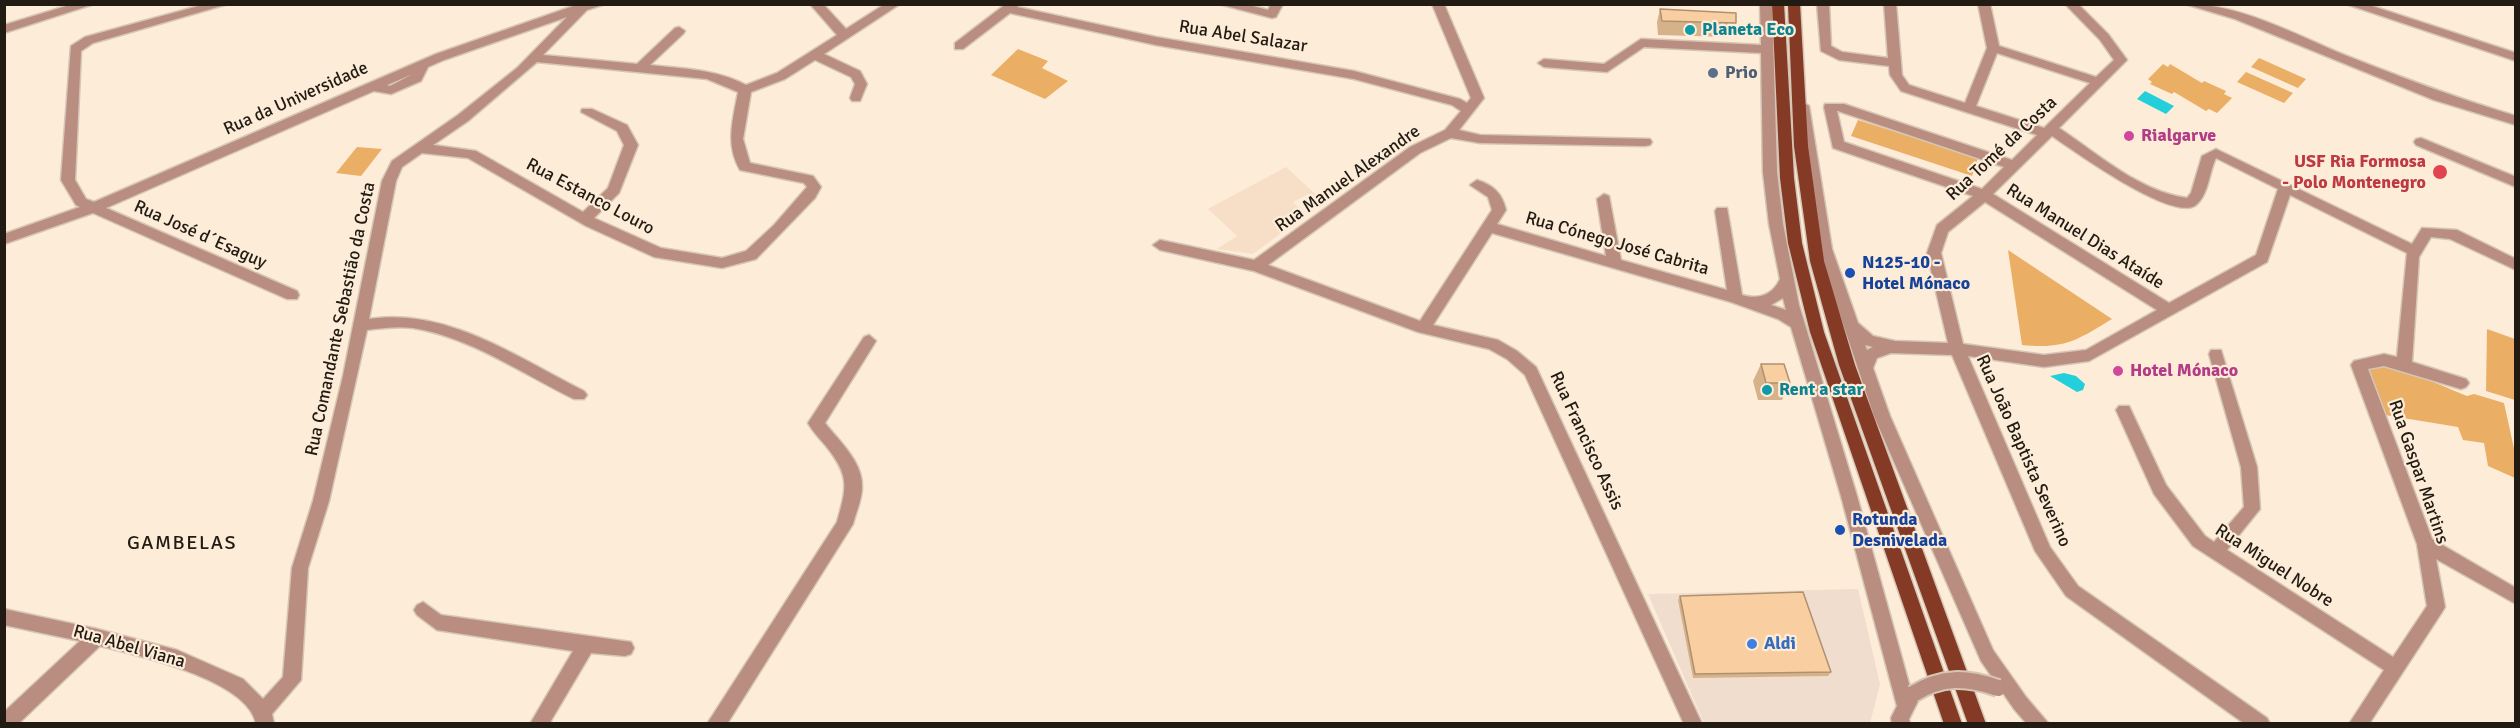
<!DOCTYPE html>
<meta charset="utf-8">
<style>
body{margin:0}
#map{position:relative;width:2520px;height:728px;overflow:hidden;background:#fdecd8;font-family:Signika,sans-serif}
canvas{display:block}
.frame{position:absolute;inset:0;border:6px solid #211b14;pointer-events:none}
</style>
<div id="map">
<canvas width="2520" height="728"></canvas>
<div class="frame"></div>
</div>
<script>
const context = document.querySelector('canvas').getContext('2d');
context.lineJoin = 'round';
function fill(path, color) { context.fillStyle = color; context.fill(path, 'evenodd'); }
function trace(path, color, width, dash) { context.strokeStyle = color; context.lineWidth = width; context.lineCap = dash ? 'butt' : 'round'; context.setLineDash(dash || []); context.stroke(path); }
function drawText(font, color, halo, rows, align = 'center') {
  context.font = font + ' Signika,sans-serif'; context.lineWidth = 4.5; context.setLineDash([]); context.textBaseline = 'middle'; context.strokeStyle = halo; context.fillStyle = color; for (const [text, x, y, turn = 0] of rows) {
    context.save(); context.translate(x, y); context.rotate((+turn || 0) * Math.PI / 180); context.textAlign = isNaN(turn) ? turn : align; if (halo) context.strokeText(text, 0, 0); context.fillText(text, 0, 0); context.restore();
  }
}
fill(new Path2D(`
 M1858 589 1880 684 1870 723H1704L1648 594Z`), '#f0ddcd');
fill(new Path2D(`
 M1286 167 1325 203 1321 206 1308 194 1293 202 1306 215 1253 254 1217 249 1237 236 1208 209Z`), '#f6dfc6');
fill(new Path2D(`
 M1018 49 1048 61 1042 68 1068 81 1045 99 991 75Z
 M2259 58 2306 79 2298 88 2251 67Z
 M2163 64 2168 67 2170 64 2202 83 2204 81 2226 91 2224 94 2232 98 2217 113 2209 109 2206 111 2174 92 2172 94 2150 84 2152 82 2148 79Z
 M2246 72 2293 93 2284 103 2237 82Z
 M1858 120 1978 158 1972 176 1851 136Z
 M357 147 382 149 361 176 336 173Z
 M2008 250 2112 319C2076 341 2065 349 2022 345Z
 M2487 329 2515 339V400L2486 391Z
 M2369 367C2395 362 2443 387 2467 396L2474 394 2504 403 2515 453V478L2488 466 2484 443 2463 440 2458 427 2385 415 2367 371Z`), '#ebae65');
fill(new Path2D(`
 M2145 91 2174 106 2166 114 2137 99Z
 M2064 373 2076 376 2085 384 2083 390 2077 392 2050 376Z`), '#23cfda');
const minor = new Path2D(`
 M73 4H94L4 33V25Z
 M206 4H228L93 43 81 51 75 180 86 199 94 202 436 54 579 4H605L587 10 543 55 637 64 675 28 679 27 685 31 683 34 650 65C683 69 716 69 746 85L777 73 837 35 810 4H823L846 29 885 4H900L824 54 860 71 867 84 860 101H852L850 98 855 84 851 77 815 60 785 79 751 92 743 139 750 163 813 176 821 187 815 198 756 259 722 268 654 257 586 226 468 158 422 153 402 167 396 181 369 319C447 307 518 358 584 391L587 395 584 399H574C523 374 470 337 413 328 398 326 382 328 367 330L329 501 308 568 301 680 272 714 274 724H256C249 680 137 655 100 646L18 724H4V712L80 641 4 625V609L97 629 177 650 243 679 263 699 283 677 292 568 313 501 343 376 382 181 392 161 458 115 517 68 567 17 444 60 428 67 421 81 391 94 374 91 106 208 297 291 299 295 297 299H287L93 213 4 244V234L80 207 76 205 61 180 71 46 85 37ZM537 62 707 79 738 92C733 120 725 144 740 170L804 183 807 187 774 225 746 251 722 258 661 248 594 218 619 193 638 145 627 125 592 109H582L581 112 617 131 624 145 608 188 583 212 476 151 433 145 468 121ZM413 74 390 86 387 85Z
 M1006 4H1020L1017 7 1156 37 1354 71 1460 99 1467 103 1471 98 1432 4H1444L1484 98 1459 130 1480 135 1650 139 1652 142 1650 145 1645 146 1480 143 1451 138 1420 153 1268 265 1420 321 1492 210 1488 197 1470 185 1477 180C1493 185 1502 193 1506 210L1497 224 1606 256 1597 199 1604 194 1609 196 1621 260 1727 290 1715 211 1717 208H1727L1742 295C1758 300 1773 295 1780 279L1769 224 1763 172 1761 53 1644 47 1607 72 1544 67 1538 63 1544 59 1604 64 1641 39 1761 45 1760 4H1772L1777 172 1783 224 1799 305 1857 496 1911 691 1916 693 1919 699 1909 719 1910 724H1892L1891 718 1897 706 1841 496 1791 327 1778 319 1731 302 1492 233 1433 325 1498 340 1517 351 1536 367 1702 724H1684L1525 375 1507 359 1489 349 1418 332 1254 271 1160 250 1153 245 1160 240 1254 260 1410 147 1445 130 1461 111 1452 105 1354 79 1156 45 1010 13 963 49H955V43ZM1783 298 1786 310 1771 305Z
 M1219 4H1245L1268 10 1271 4H1283L1276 17 1272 18Z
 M1817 4H1829L1831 46 1842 52 1888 58 1884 4H1896L1902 75 1909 85 1965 103 1987 48 1978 4H1990L1999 46 2096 77 2114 60 2100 40 2065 4H2078L2108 34 2127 60 2059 128C2098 154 2140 192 2187 198L2191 193 2202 156 2216 149 2412 244 2422 228 2457 230 2516 259V270L2450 239 2431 237 2419 257 2412 362 2466 379 2469 383 2466 387 2461 389 2384 366 2368 369 2432 539 2516 588V604L2436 559 2445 607 2442 612 2369 724H2349L2384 670 2193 546 2154 494 2116 410 2119 406H2129L2166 485 2205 536 2214 542 2244 507 2241 467 2209 354 2211 350H2221L2257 467 2260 509 2227 550 2393 657 2427 606 2417 544 2351 365 2354 361 2384 354 2397 357 2407 253 2290 195 2267 262 2089 361 2044 367 1968 356 2050 547 2078 586 2267 718 2270 724H2245L2066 596 2035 551 1952 355 1891 353 1877 358 1873 368 1890 416 1993 650 2026 697 2049 724H2027L2014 709 1981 661 1874 416 1818 249 1797 106 1803 102 1809 106 1832 249 1858 323 1873 336 1895 341 1948 343 1927 253 1937 225 1973 196 1833 148 1824 107 1825 104H1844L2012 160 2037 135 1901 91 1890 75 1889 66 1839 60 1821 51ZM1997 53 2090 83 2044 128 1976 106ZM1837 111H1838L2004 167 1982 189 1844 142ZM2052 136C2073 150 2173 223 2196 205 2209 194 2209 172 2216 158L2278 189 2256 255 2169 303 1993 194ZM1985 202 2157 310 2086 350 2044 355 1963 344 1941 253 1948 232ZM1865 345 1873 347 1867 350Z
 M2185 4C2240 4 2292 33 2342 54 2400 77 2456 98 2516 116V125L2434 100 2235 19Z
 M2346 4H2366L2516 53V61Z
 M2421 138 2516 177V187L2416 145 2414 142 2416 139Z
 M869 335 876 341 825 423C839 441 863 462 862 487 862 500 856 512 853 524L727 724H707L837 522C847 487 850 476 826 446 820 439 813 432 808 423L864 337Z
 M423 602 441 615 631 642 634 648 631 654 625 656 591 653 549 724H530L573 651 437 630 417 615 414 610 417 605Z`);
const primary = new Path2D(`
 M1772 4H1784L1794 178 1802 243 1824 332 1962 724H1944L1810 332 1788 243 1780 178Z
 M1788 4H1800L1808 146 1824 261 1855 365 1986 724H1968L1839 365 1810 261 1794 146Z`);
trace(minor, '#d5c6b5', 3);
trace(primary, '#d5c6b5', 3);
fill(minor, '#b98d80');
fill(primary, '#843a25');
const minorBridge = new Path2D(`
 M1913 694C1942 676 1966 677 1998 688`);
trace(minorBridge, '#d5c6b5', 20, []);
trace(minorBridge, '#b98d80', 16);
fill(new Path2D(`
 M1660 9 1736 23 1731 37 1658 35 1657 22Z
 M1761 364 1790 383 1782 400H1758L1753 381Z
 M1680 596 1831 672 1828 676 1693 678 1678 600Z`), '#d6b28a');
const building = new Path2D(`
 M1660 9 1736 13V23L1662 21Z
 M1761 364H1784L1790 383H1766Z
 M1803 592 1831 672 1695 674 1680 596Z`);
fill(building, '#f9cfa1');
trace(building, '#ae9171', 1.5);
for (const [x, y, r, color] of [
 [1690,30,6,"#0f9aa8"],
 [1713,73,6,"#5c6f8a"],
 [2129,136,6,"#d1479c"],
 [2440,172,8,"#e0444e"],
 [1850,273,6,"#1a4fb4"],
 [2118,371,6,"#d1479c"],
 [1767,390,6,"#0f9aa8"],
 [1840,530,6,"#1a4fb4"],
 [1752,644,6,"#3f7fe0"]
]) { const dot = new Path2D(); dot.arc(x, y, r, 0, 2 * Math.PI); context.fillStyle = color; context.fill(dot); trace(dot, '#fdecd8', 2); }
drawText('bold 18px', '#0d838f', '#fdecd8', [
 ["Planeta Eco",1702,30],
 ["Rent a star",1779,390]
], 'left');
drawText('18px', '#211b14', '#fdecd8', [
 ["Rua Abel Salazar",1243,37,9],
 ["Rua da Universidade",296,99,-24],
 ["Rua Tomé da Costa",2002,149,-43],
 ["Rua Manuel Alexandre",1348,179,-35],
 ["Rua Estanco Louro",590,197,28],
 ["Rua José d´Esaguy",200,235,24],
 ["Rua Manuel Dias Ataíde",2085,237,32],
 ["Rua Cónego José Cabrita",1617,244,16],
 ["Rua Comandante Sebastião da Costa",341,319,-78],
 ["Rua Francisco Assis",1586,441,65],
 ["Rua João Baptista Severino",2023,451,66],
 ["Rua Gaspar Martins",2418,472,71],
 ["Rua Miguel Nobre",2274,566,33],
 ["Rua Abel Viana",129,647,16]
]);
drawText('bold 18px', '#4e5e75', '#fdecd8', [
 ["Prio",1725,73]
], 'left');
drawText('bold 18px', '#b23c85', '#fdecd8', [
 ["Rialgarve",2141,136],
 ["Hotel Mónaco",2130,371]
], 'left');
drawText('bold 18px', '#be3a42', '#fdecd8', [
 ["USF Ria Formosa",2426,162],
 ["- Polo Montenegro",2426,183]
], 'right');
drawText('bold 18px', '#164399', '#fdecd8', [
 ["N125-10 -",1862,263],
 ["Hotel Mónaco",1862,284],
 ["Rotunda",1852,520],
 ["Desnivelada",1852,541]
], 'left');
drawText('bold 18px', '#366cbe', '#fdecd8', [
 ["Aldi",1764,644]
], 'left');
context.letterSpacing = '1.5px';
drawText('20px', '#211b14', '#fdecd8', [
 ["GAMBELAS",182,544]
]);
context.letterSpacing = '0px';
</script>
